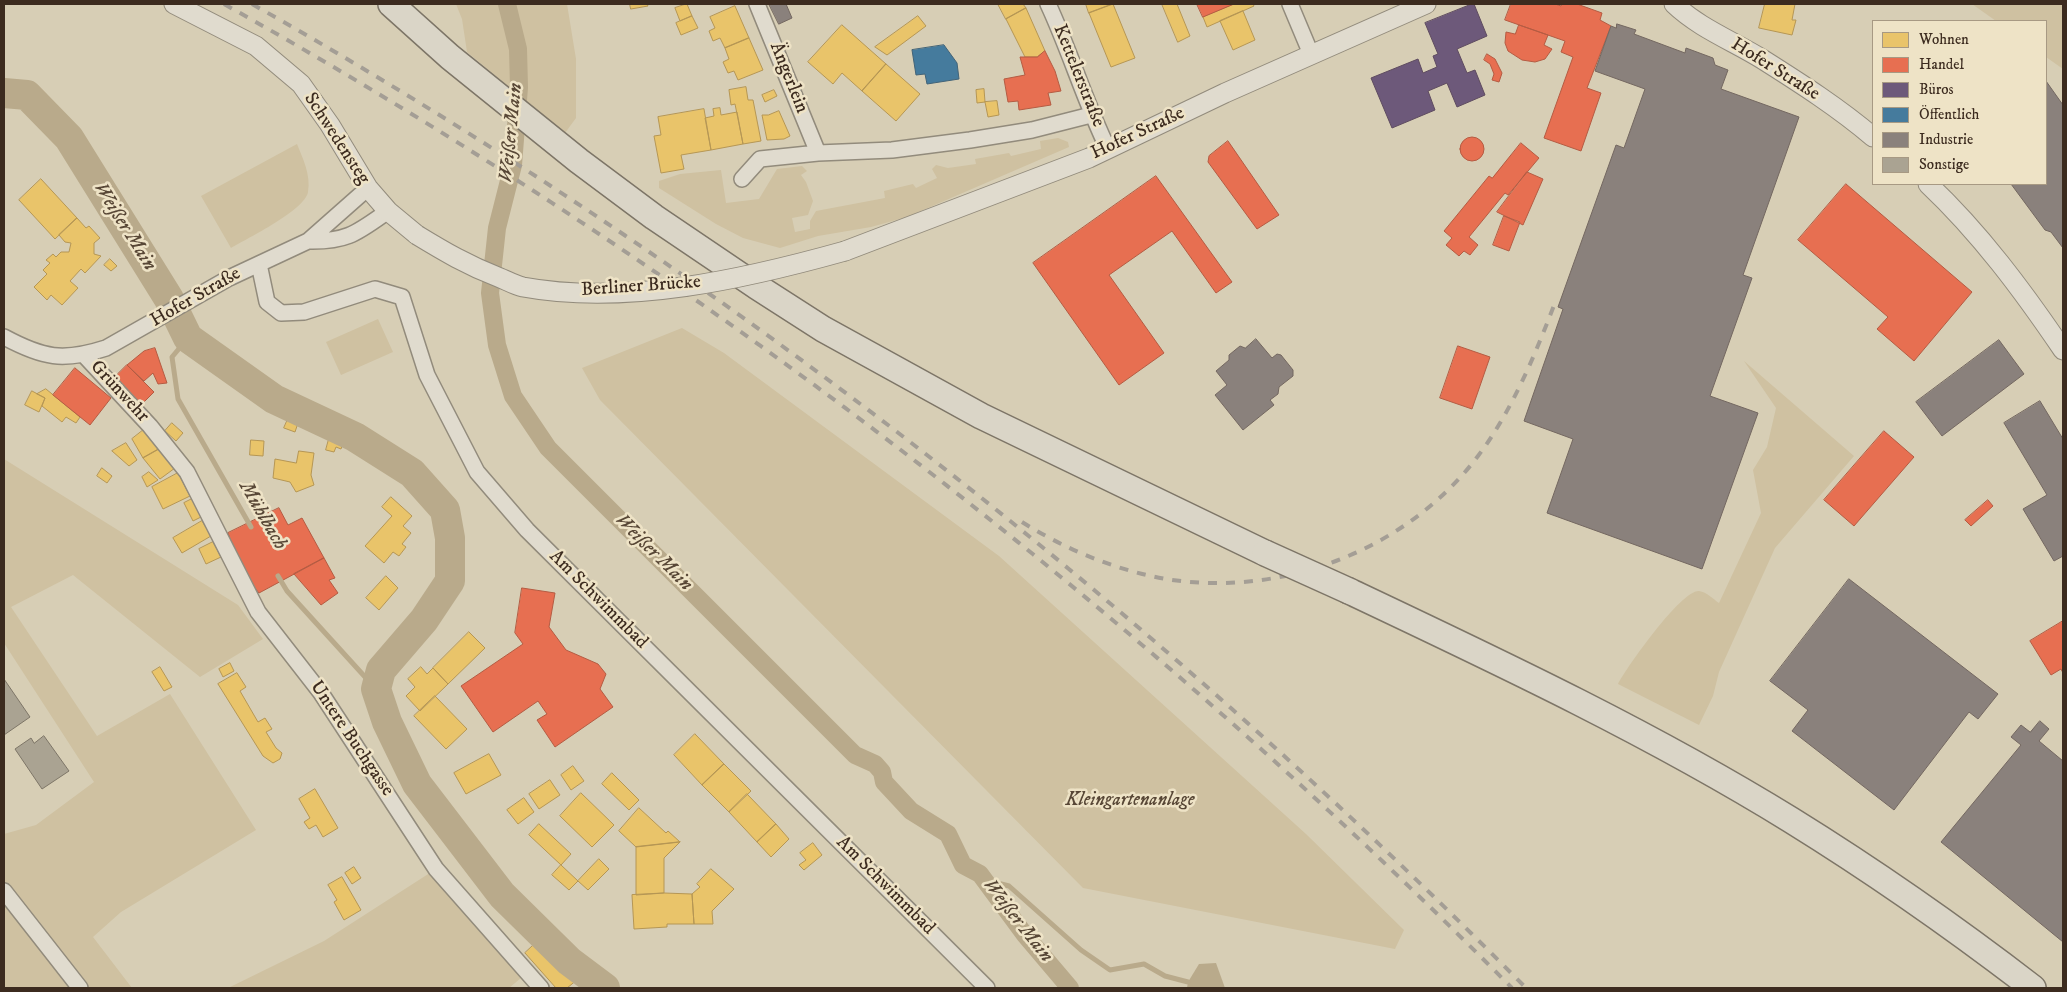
<!DOCTYPE html>
<meta charset="utf-8">
<style>
body{margin:0}
#map{position:relative;width:2067px;height:992px;overflow:hidden;background:#d7ceb5;font-family:"IM FELL DW Pica",serif}
canvas{display:block}
.frame{position:absolute;inset:0;border:5px solid #3c2b1f;pointer-events:none}
.legend{position:absolute;left:1872px;top:20px;width:175px;height:165px;box-sizing:border-box;background:#eee3c6;border:1px solid #a79983;margin:0;padding:6px 9px;list-style:none;font-size:15px;color:#3c2b1f}
.legend li{display:flex;align-items:center;gap:10px;height:25px}
.legend b{width:25px;border:1px solid #a79983}
</style>
<div id="map">
<canvas width="2067" height="992"></canvas>
<div class="frame"></div>
<ul class="legend">
<li><b style="height:14px;background:#e9c46a"></b>Wohnen</li>
<li><b style="height:14px;background:#e76f51"></b>Handel</li>
<li><b style="height:14px;background:#6d597a"></b>Büros</li>
<li><b style="height:14px;background:#457b9d"></b>Öffentlich</li>
<li><b style="height:14px;background:#8a817c"></b>Industrie</li>
<li><b style="height:14px;background:#aaa392"></b>Sonstige</li>
</ul>
</div>
<script>
const context = document.querySelector('canvas').getContext('2d');
context.lineJoin = 'round';
function fill(path, color) { context.fillStyle = color; context.fill(path, 'evenodd'); }
function trace(path, color, width, dash) { context.strokeStyle = color; context.lineWidth = width; context.lineCap = dash ? 'butt' : 'round'; context.setLineDash(dash || []); context.stroke(path); }
function drawText(font, color, halo, rows, align = 'center') {
  context.font = font + ' "IM FELL DW Pica",serif'; context.lineWidth = 5; context.setLineDash([]); context.textBaseline = 'middle'; context.strokeStyle = halo; context.fillStyle = color; for (const [text, x, y, turn = 0] of rows) {
    context.save(); context.translate(x, y); context.rotate((+turn || 0) * Math.PI / 180); context.textAlign = isNaN(turn) ? turn : align; if (halo) context.strokeText(text, 0, 0); context.fillText(text, 0, 0); context.restore();
  }
}
fill(new Path2D(`
 M456 4H567L576 59V118L565 133 467 52 462 19Z
 M1972 4H2063V69L2046 57V21H1996Z
 M1058 138 1068 142 1069 147 907 217 871 227 818 236 780 248 743 238 716 224 659 188V181L680 174 721 170 726 203 759 199 777 169 802 166 807 171 801 175 806 182 813 201 808 215 792 218 795 232 810 229V221L816 211 885 198 884 191 913 184 916 188 937 178 932 169 936 165 948 168 976 164 975 159 1009 153 1011 156 1041 149 1040 141Z
 M297 144C303 159 311 175 308 192 305 210 248 238 231 248L201 196Z
 M378 319 393 352 341 375 326 342Z
 M682 328 724 353 999 556 1306 834 1404 930 1395 949 1083 888 600 400 582 368Z
 M1744 361 1854 456 1775 548 1719 672 1713 696 1699 725 1618 684C1627 667 1681 590 1699 591 1707 592 1713 599 1719 603L1761 513 1753 470 1767 447 1776 408Z
 M4 459 238 605 263 639 200 677 73 575 11 607 97 736 170 694 256 830 121 912 93 937 132 988H4V834L36 825 94 782 4 643Z
 M436 869 527 973 509 988H228L324 941Z`), '#cfc1a1');
fill(new Path2D(`
 M1216 963 1225 988H1187L1188 982 1199 964Z`), '#b9aa8b');
const homes = new Path2D(`
 M630 4H647L648 6 631 9Z
 M687 4 692 16 680 21 675 8Z
 M998 4H1023L1026 8 1006 19Z
 M1086 4H1113L1089 13Z
 M1113 4 1135 58 1111 67 1089 13Z
 M1162 4H1177L1190 36 1178 42Z
 M1234 4H1253L1254 6 1207 27 1203 17Z
 M1765 4H1795L1792 20H1796L1792 35 1759 28Z
 M735 6 749 38 725 48 720 38 713 41 709 31 715 28 710 17Z
 M1026 8 1045 51 1037 57H1025L1006 19Z
 M1243 11 1255 40 1233 50 1220 21Z
 M692 16 698 28 681 35 676 23Z
 M918 16 926 26 887 55 875 47Z
 M842 25 886 64 862 91 842 73 833 84 808 62Z
 M749 38 763 70 738 80 734 71 728 73 723 62 729 59 725 48Z
 M886 64 920 94 896 121 862 91Z
 M746 87 748 100H753L761 141 743 144 735 104 731 105 729 90Z
 M984 89 985 102 977 103 976 90Z
 M774 90 777 96 765 102 762 95Z
 M997 101 999 115 988 117 985 102Z
 M720 108 721 115 737 112 743 144 711 150 705 118 714 116 713 109Z
 M704 109 711 150 681 155 684 169 661 173 654 136 661 135 658 117Z
 M779 111 790 136 784 139 767 140 762 115H768Z
 M41 179 77 218 55 239 19 200Z
 M77 218 86 228 89 226 100 238 94 243V254L101 256 85 273 81 269 70 281 78 288 62 305 51 295 47 300 34 287 47 274 43 270 50 263 46 260 53 254 56 257 61 252H69L71 243 65 242 59 235Z
 M110 259 117 266 111 271 104 265Z
 M46 389 80 417 76 423 66 417 62 422 42 406 45 398 37 394Z
 M32 391 45 398 39 412 25 405Z
 M288 419 298 423 295 432 284 428Z
 M172 423 183 433 176 441 165 431Z
 M146 428 159 449 143 458 132 439Z
 M329 439 343 443 341 449 336 447 334 452 326 450Z
 M251 440 264 441 263 456 250 455Z
 M126 443 137 460 129 466 112 451Z
 M159 449 175 468 160 479 143 458Z
 M299 451 314 453 311 475 314 485 296 492 290 482 273 478 275 459 296 463Z
 M102 468 112 476 107 483 97 476Z
 M149 472 158 480 147 487 142 477Z
 M178 473 190 496 163 509 152 487Z
 M391 497 412 516 403 526 411 533 402 544 406 547 399 556 393 552 384 563 365 546 392 516 382 507Z
 M192 499 201 517 193 521 184 503Z
 M202 521 211 536 182 553 173 538Z
 M213 542 221 557 206 564 199 549Z
 M386 576 398 588 379 610 366 598Z
 M469 632 485 648 448 684 433 668Z
 M230 663 234 671 223 677 219 669Z
 M160 667 172 687 164 691 152 672Z
 M421 667 427 674 433 668 448 684 420 711 406 696 415 687 408 679Z
 M237 673 246 687 240 691 258 722 265 718 272 729 266 732 276 748 282 753 280 759 273 763 263 756 218 684Z
 M435 696 467 729 446 749 414 716Z
 M695 734 724 764 702 785 674 755Z
 M489 754 501 775 466 794 454 773Z
 M724 764 751 791 729 812 702 785Z
 M573 766 584 781 571 790 561 775Z
 M612 773 639 800 629 810 602 784Z
 M550 780 560 795 539 809 529 794Z
 M315 789 338 828 323 837 316 825 309 829 304 822 310 818 299 799Z
 M581 793 614 825 592 847 560 816Z
 M747 794 776 824 757 842 729 812Z
 M524 798 534 812 518 824 507 810Z
 M639 808 666 833 668 831 680 842 636 847 619 831Z
 M539 824 571 854 561 865 529 835Z
 M776 824 789 839 771 857 757 842Z
 M680 842 664 858V893L636 895V847Z
 M813 843 822 855 804 870 799 865 806 860 800 853Z
 M599 859 609 869 588 890 578 881Z
 M561 865 578 881 569 890 552 875Z
 M354 867 361 878 352 884 345 873Z
 M711 869 734 889 712 911 713 924H694L692 894 700 887 697 884Z
 M342 877 361 910 344 920 334 902 337 900 328 885Z
 M664 893 692 894 694 924H667V927L634 929 632 895Z
 M538 941 563 969 568 965 583 975 567 988H556L525 953Z`);
fill(homes, '#e9c46a');
trace(homes, '#b59654', 1);
const shops = new Path2D(`
 M1197 4H1234L1203 17Z
 M1511 4H1555L1561 6 1562 4H1577L1602 13 1600 20 1611 26 1587 88 1601 93 1581 151 1544 138 1573 57 1561 52 1565 41 1505 20Z
 M1519 25 1548 35 1544 45 1552 49 1545 59 1535 62 1522 60 1508 51 1505 43 1506 32 1515 34Z
 M1045 51 1055 71 1061 91 1048 93 1051 105 1019 110 1018 101 1008 102 1004 79 1025 75 1020 57H1037Z
 M1487 54 1495 59 1502 73 1499 82 1492 80 1494 74 1490 64 1484 60Z
 M1460 149a12 12 0 1 1 24 0a12 12 0 1 1-24 0Z
 M1228 141 1279 215 1257 229 1208 162 1209 156Z
 M1521 143 1539 158 1508 195 1505 193 1469 237 1478 245 1470 255 1464 251 1459 256 1446 245 1452 238 1444 231 1489 176 1492 178Z
 M1527 172 1543 179 1523 225 1497 212Z
 M1156 176 1232 282 1216 293 1172 231 1109 275 1164 353 1119 385 1033 263Z
 M1846 184 1972 292 1914 361 1877 329 1888 317 1798 240Z
 M1504 216 1520 222 1509 251 1493 245Z
 M1458 346 1490 357 1472 409 1440 398Z
 M155 348 167 383 158 384 153 373 144 381 127 365 144 351Z
 M127 365 154 392 141 405 114 378Z
 M75 368 111 398 90 425 53 395Z
 M1884 431 1914 457 1854 526 1824 500Z
 M1988 500 1993 506 1971 526 1965 520Z
 M279 508 288 525 302 518 324 558 259 593 241 571 228 533Z
 M324 558 335 578 329 580 338 593 321 605 294 574Z
 M522 588 555 593 549 627 566 650 598 664 606 674 600 689 613 707 555 747 537 720 547 714 538 701 493 732 461 686 523 644 515 633Z
 M2063 621V673L2061 669 2051 675 2030 641Z`);
fill(shops, '#e76f51');
trace(shops, '#b45b42', 1);
const offices = new Path2D(`
 M1472 4H1474L1487 36 1457 49 1467 73 1475 70 1485 95 1457 107 1447 83 1428 91 1435 110 1392 128 1371 78 1418 59 1423 73 1437 67 1433 56 1438 54 1425 23Z`);
fill(offices, '#6d597a');
trace(offices, '#5e4b5f', 1);
const public = new Path2D(`
 M944 45 957 63 959 79 927 84 925 74 916 75 912 50Z`);
fill(public, '#457b9d');
trace(public, '#426377', 1);
const industry = new Path2D(`
 M769 4H786L792 18 779 24Z
 M1617 24 1636 30 1634 34 1685 53 1686 48 1713 58 1715 65 1728 70 1721 89 1799 117 1743 275 1752 278 1710 396 1758 413 1702 569 1547 513 1573 439 1524 421 1563 309 1558 307 1616 145 1624 148 1645 89 1595 71 1611 26 1616 28Z
 M2046 81 2063 105V248L2051 232 2045 230 2011 184H2046Z
 M1256 339 1272 358 1277 354 1281 355 1293 370V376L1279 387 1278 394 1270 400 1274 405 1243 430 1215 395 1227 385 1216 371 1229 360V355L1240 346 1245 348Z
 M1999 340 2024 374 1942 436 1916 402Z
 M2040 401 2063 439V556L2054 561 2023 509 2047 495 2004 423Z
 M1849 579 1998 694 1978 719 1969 712 1894 810 1792 731 1808 710 1770 681Z
 M2040 721 2049 729 2039 741 2063 761V942L1941 842 2021 745 2011 737 2021 725 2030 732Z`);
fill(industry, '#8a817c');
trace(industry, '#736760', 1);
trace(new Path2D(`
 M188 338 172 357 178 399 251 527
 M278 576 287 591 376 689
 M986 880 1009 886 1081 950 1110 970 1144 964 1165 976 1188 982`), '#b9aa8b', 5);
trace(new Path2D(`
 M507 4 518 49 519 87 513 165 497 228 490 293 497 345 513 396 548 448 855 755 875 764 882 772 884 782 911 811 948 834 963 865 980 874 1025 935 1070 988`), '#b9aa8b', 18);
trace(new Path2D(`
 M4 93 27 95 69 138 169 299 188 338 274 399 355 437 412 473 445 510 450 538V581L424 620 381 670 376 689 387 722 417 784 502 895 569 961 605 988`), '#b9aa8b', 30);
const building = new Path2D(`
 M4 679 30 717 4 735Z
 M44 736 69 771 42 789 15 749 31 738 34 743Z`);
fill(building, '#aaa392');
trace(building, '#7d7567', 1);
const minor = new Path2D(`
 M757 4 818 153
 M1048 4C1070 51 1085 102 1108 149
 M1290 4 1311 54
 M742 179 760 159 818 153 892 150 970 140 1032 130 1091 115
 M308 241C347 242 357 233 388 211
 M259 264 267 302 281 313 304 312 375 289 402 297 427 375 477 472 527 530 987 988
 M4 337C43 358 63 362 106 348L229 278 308 241 368 188
 M84 355 150 426 187 472 258 612 321 693 436 869 541 988
 M4 891 80 988`);
const tertiary = new Path2D(`
 M174 4 256 46 301 84 330 125 368 188 388 211 417 235
 M1674 4C1699 28 1733 41 1762 59 1800 83 1839 108 1873 137
 M1928 184C1980 233 2023 291 2063 350
 M845 251 1089 158 1225 93 1426 4`);
const trunk = new Path2D(`
 M391 4 450 57 579 161 654 217 756 286 823 329 981 416 1265 553
 M1349 591C1499 662 1650 733 1791 820 1875 872 1955 928 2033 988`);
trace(minor, '#928b7c', 18);
trace(tertiary, '#928b7c', 21);
trace(trunk, '#7d7567', 28);
trace(minor, '#e0dbce', 15);
trace(tertiary, '#e0dbce', 19);
trace(trunk, '#dad5c7', 25);
trace(new Path2D(`
 M224 4C697 269 1130 603 1512 988
 M252 4C721 269 1147 605 1526 988
 M1022 522C1065 549 1115 570 1166 579 1282 598 1407 550 1478 456 1512 411 1536 353 1556 300`), '#a49e95', 4, [9, 9]);
const tertiaryBridge = new Path2D(`
 M417 235C445 252 467 265 498 277 506 280 514 285 523 287 626 306 745 279 845 251`);
const trunkBridge = new Path2D(`
 M1265 553 1349 591`);
trace(tertiaryBridge, '#928b7c', 21, []);
trace(trunkBridge, '#7d7567', 28, []);
trace(tertiaryBridge, '#e0dbce', 19);
trace(trunkBridge, '#dad5c7', 25);
drawText('19px', '#3c2b1f', '#eee3c6', [
 ["Hofer Straße",1775,70,32],
 ["Kettelerstraße",1078,76,68],
 ["Ängerlein",788,78,68],
 ["Hofer Straße",1138,134,-25],
 ["Schwedensteg",336,139,57],
 ["Berliner Brücke",641,287,-4],
 ["Hofer Straße",196,298,-30],
 ["Grünwehr",119,392,47],
 ["Am Schwimmbad",598,600,45],
 ["Untere Buchgasse",351,739,56],
 ["Am Schwimmbad",885,886,45]
]);
drawText('italic 19px', '#584736', '#eee3c6', [
 ["Kleingartenanlage",1130,801]
]);
drawText('italic 20px', '#584736', '#eee3c6', [
 ["Weißer Main",512,133,-84],
 ["Weißer Main",124,227,58],
 ["Mühlbach",262,516,60],
 ["Weißer Main",653,553,45],
 ["Weißer Main",1017,921,52]
]);
</script>
